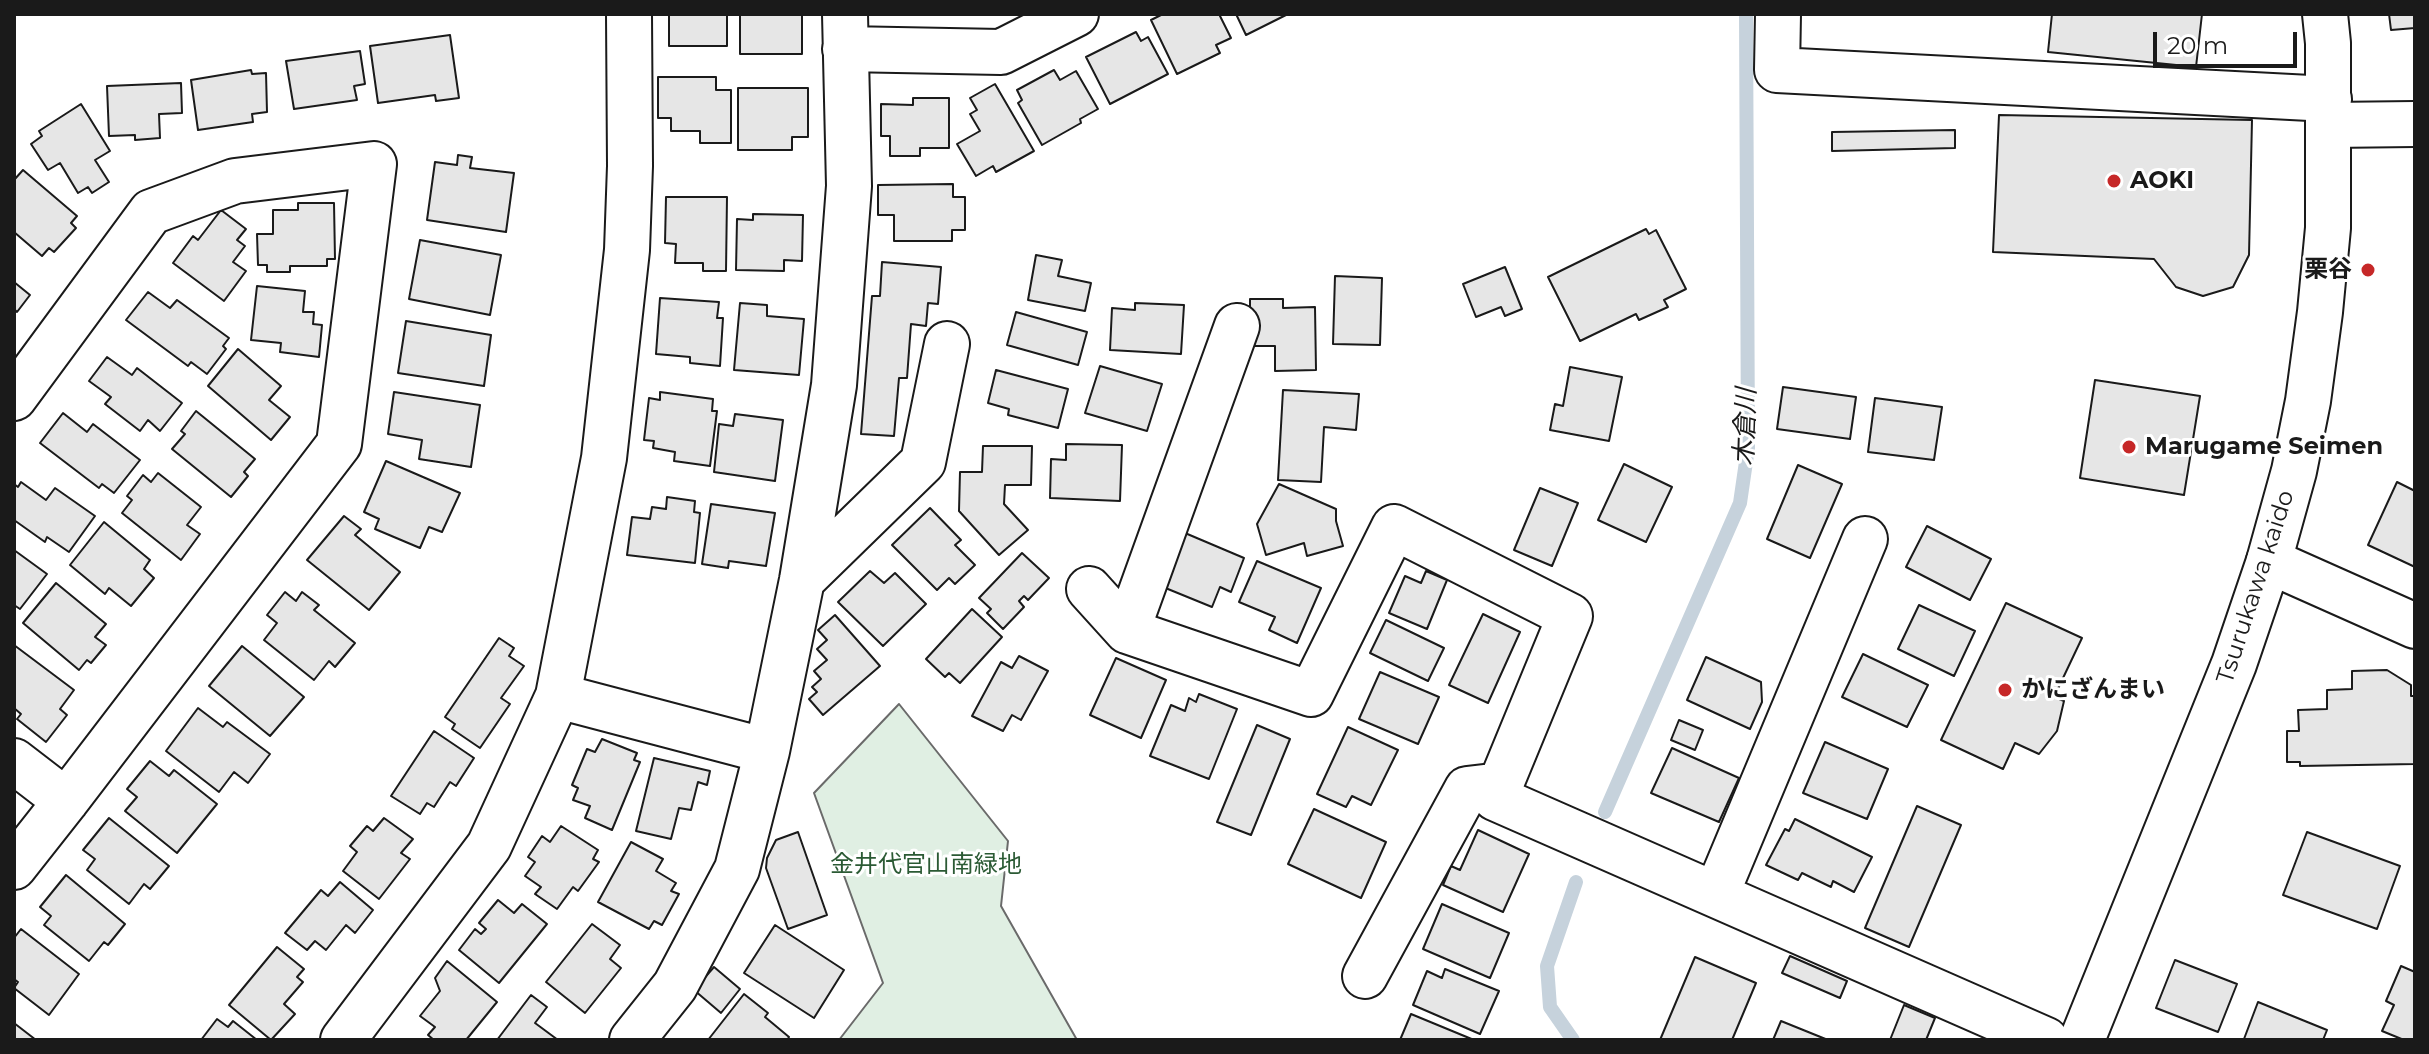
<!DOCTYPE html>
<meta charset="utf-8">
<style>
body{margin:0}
#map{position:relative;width:2429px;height:1054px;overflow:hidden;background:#fff;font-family:Montserrat,sans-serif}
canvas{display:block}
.frame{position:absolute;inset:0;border:16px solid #1a1a1a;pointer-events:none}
.scale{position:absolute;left:2153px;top:32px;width:144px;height:36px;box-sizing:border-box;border:4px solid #1a1a1a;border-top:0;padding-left:10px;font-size:24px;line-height:28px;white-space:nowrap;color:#1a1a1a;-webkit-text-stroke:6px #fff;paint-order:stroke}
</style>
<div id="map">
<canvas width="2429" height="1054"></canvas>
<div class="frame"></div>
<div class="scale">20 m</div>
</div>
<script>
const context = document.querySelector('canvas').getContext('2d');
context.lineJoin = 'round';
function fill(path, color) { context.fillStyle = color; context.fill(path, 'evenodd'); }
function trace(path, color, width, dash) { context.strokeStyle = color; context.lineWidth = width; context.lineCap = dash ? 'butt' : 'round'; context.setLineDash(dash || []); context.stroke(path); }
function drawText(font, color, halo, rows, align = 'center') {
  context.font = font + ' Montserrat,"Noto Sans JP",sans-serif'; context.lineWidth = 6; context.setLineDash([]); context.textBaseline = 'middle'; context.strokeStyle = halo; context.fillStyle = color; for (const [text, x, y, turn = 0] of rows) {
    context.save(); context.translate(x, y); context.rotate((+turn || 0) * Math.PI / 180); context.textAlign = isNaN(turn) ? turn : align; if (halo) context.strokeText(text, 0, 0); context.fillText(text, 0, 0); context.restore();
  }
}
const green = new Path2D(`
 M899 704 1008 841 1001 906 1077 1040H839L883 983 814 793Z`);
fill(green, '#e0efe3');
trace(green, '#6a6a6a', 2);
trace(new Path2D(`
 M1605 812 1740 503 1748 448 1746 14
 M1573 1040 1550 1007 1547 966 1576 882`), '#c6d2dc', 14);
const building = new Path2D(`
 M669 14H727V46H669Z
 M740 14H802V54H740Z
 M1163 14H1219L1231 38 1216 45 1220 53 1177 74 1151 20Z
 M1236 14H1288L1246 35Z
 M2052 14H2202L2196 67 2048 52Z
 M2389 14H2415V28L2391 30Z
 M1136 32 1141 41 1148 37 1168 74 1110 104 1086 57Z
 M450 35 459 98 436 101 435 95 378 103 370 46Z
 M360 51 365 84 354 86 357 100 294 109 286 61Z
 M251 70 252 74 266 73 267 112 252 114 253 122 198 130 191 80Z
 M1054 70 1060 80 1076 71 1098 109 1080 119 1081 123 1042 145 1018 103 1022 100 1017 90Z
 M658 77H716V90H731V143H700V131H671V118H658Z
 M181 83 182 113 159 114 160 138 135 140V135L109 136 107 86Z
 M995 84 1034 151 996 172 993 166 976 176 957 144 980 131 970 114 977 110 970 98Z
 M738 88H808V137H792V150H738Z
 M913 98H949V148H920V156H890V136H881V104L913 105Z
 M81 104 110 151 95 160 109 182 92 193 88 187 78 193 60 163 48 170 31 144 42 136 39 131Z
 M1999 115 2252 120 2249 255 2233 287 2203 296 2176 287 2154 259 1993 252Z
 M1955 130V148L1832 151V132Z
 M458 155 472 157 470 168 514 173 506 232 427 220 435 162 457 165Z
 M23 170 77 216 71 223 76 228 54 252 49 248 42 256 14 232V180Z
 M953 184V197H965V230H952V241H894V215H878V185Z
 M666 197H727L726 271H703V263H675L676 244 665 243Z
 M298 203H334L335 259H327V266H290V272H267V265H258L257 234H273V210H298Z
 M221 210 246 229 237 240 245 246 233 262 246 271 224 301 173 263 193 236 198 240Z
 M753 214 803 215 802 261 784 260V271L736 270 737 219 753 220Z
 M1646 229 1649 234 1656 230 1686 289 1664 300 1668 307 1639 320 1636 314 1580 341 1548 277Z
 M420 240 501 255 490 315 409 299Z
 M1036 255 1062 260 1058 276 1091 283 1085 311 1028 300Z
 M882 262 941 267 938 304 928 303 926 326 911 324 907 378H899L894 436 861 434 872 296H880Z
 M1505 267 1522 309 1505 316 1501 307 1476 317 1463 284Z
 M1335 276 1382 278 1380 345 1333 344Z
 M14 282 30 295 17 312 14 309Z
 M257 286 305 291 303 312H314L313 324 322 325 319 357 280 352 281 343 251 340Z
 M148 292 170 308 177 300 229 338 223 346 226 349 207 374 191 362 188 366 126 320Z
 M660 298 719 302 717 318H723L720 366 690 363V357L656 354Z
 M1250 299H1283V308L1315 307 1316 370 1275 371V346H1250Z
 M740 303 767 305V316L804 319 799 375 734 370Z
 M1135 303 1184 305 1181 354 1110 350 1112 308 1135 310Z
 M1016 312 1087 332 1078 365 1007 345Z
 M406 321 491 335 484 386 398 373Z
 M238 349 281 386 269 400 290 417 271 440 208 386Z
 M107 357 132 375 137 368 182 403 160 431 148 420 140 431 105 404 111 397 89 381Z
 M1100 366 1162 384 1147 431 1085 413Z
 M1570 367 1622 377 1609 441 1550 430 1555 404 1563 406Z
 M996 370 1068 389 1058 428 1008 415 1009 409 988 403Z
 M2095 380 2200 396 2184 495 2080 478Z
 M1783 387 1856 397 1850 439 1777 429Z
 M1283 390 1359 394 1356 430 1324 427 1321 482 1278 480Z
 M394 392 480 405 471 467 419 459 422 440 388 434Z
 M660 392 713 399 712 411H717L710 466 674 461 675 452 653 448 654 441 644 440 649 398 660 400Z
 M1875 398 1942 407 1934 460 1868 452Z
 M196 411 255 459 244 472 248 476 231 497 172 449 185 434 181 431Z
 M63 413 87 432 93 424 140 460 114 493 102 484 99 488 40 443Z
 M735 414 783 420 775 481 714 472 719 424 733 426Z
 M1066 444 1122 445 1120 501 1050 498 1051 459 1066 460Z
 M983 446H1032L1031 485H1005L1004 504 1028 530 999 555 959 511 960 472H982Z
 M386 461 460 493 442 532 429 527 420 548 375 529 379 519 364 512Z
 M1624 464 1672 487 1646 542 1598 520Z
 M1798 465 1842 484 1810 558 1767 539Z
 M158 473 201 507 187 525 200 534 181 560 122 513 132 500 127 496 143 475 151 482Z
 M21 482 46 500 55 488 95 516 69 552 47 537 45 542 14 520V484L18 487Z
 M2397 482 2415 491V567L2368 545Z
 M1279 484 1336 509V521L1343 546 1307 556 1304 543 1266 555 1257 524Z
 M1540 488 1578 503 1552 566 1514 550Z
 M667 497 695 501 694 512 700 513 695 563 627 555 632 517 650 519 652 507 666 509Z
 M711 504 775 513 766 566 729 561 728 568 702 564Z
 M930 508 961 540 955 545 975 565 955 584 949 578 937 590 892 545Z
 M344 516 361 529 355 535 400 572 369 610 307 560Z
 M104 522 150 560 144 569 154 578 131 606 109 588 105 594 70 565Z
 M1927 526 1991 559 1970 600 1906 567Z
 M1185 533 1244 558 1231 592 1220 587 1212 607 1163 587Z
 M14 550 47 574 20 609 14 605Z
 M1022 553 1049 578 1028 600 1024 596 1019 601 1024 607 1003 629 987 613 991 609 979 598Z
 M1257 561 1321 588 1297 643 1269 630 1275 617 1239 602Z
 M870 571 884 583 895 573 926 604 883 646 838 602Z
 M1426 571 1447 580 1427 629 1389 613 1405 576 1421 583Z
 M56 583 106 624 95 637 106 645 91 663 87 660 79 670 23 623Z
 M285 592 296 601 302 592 319 605 314 610 355 643 335 667 329 661 314 680 264 640 277 623 267 615Z
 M2006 603 2082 638 2054 697 2064 701 2057 731 2039 754 2015 743 2003 769 1941 740Z
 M1919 605 1975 631 1954 676 1898 649Z
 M972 609 1002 637 960 683 949 673 945 677 926 659Z
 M1483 614 1520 632 1488 703 1449 685Z
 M835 615 880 666 823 715 809 699 817 692 812 687 821 679 814 671 827 660 817 649 827 640 818 630Z
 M1386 620 1444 648 1428 681 1370 653Z
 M499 638 514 648 509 656 524 666 501 698 510 704 480 748 452 729 455 724 445 717Z
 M14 645 74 690 60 709 67 715 46 742 17 719 21 714 14 708Z
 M242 646 304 697 270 736 209 686Z
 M1863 654 1928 685 1907 727 1842 697Z
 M1019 656 1048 671 1021 720 1012 715 1003 731 972 716 1001 662 1012 668Z
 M1706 657 1761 682 1762 702 1750 729 1687 700Z
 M1116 658 1166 680 1141 738 1090 715Z
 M2387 670 2411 685V696H2415V764L2300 766V762H2287V731H2299L2298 710 2327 709V690L2352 689V671Z
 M1380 672 1439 697 1418 744 1359 719Z
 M1199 694 1237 709 1209 779 1150 756 1171 705 1185 711 1189 698 1196 702Z
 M198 708 223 727 227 722 270 754 248 783 234 772 219 792 166 751Z
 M1679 720 1703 730 1695 750 1671 740Z
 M1257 725 1290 739 1251 835 1217 822Z
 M1348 727 1398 750 1371 805 1352 796 1346 807 1317 794Z
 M434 731 474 758 456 786 450 782 434 807 427 803 420 814 391 796Z
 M602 739 637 753 634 760 640 762 612 830 585 818 590 806 573 800 578 788 572 785 587 749 595 752Z
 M1825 742 1888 769 1867 819 1803 793Z
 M1672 748 1739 778 1719 822 1651 793Z
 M654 758 710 771 707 785 698 782 691 810 679 808 671 839 636 831Z
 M150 761 169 776 174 770 217 804 177 853 125 811 137 797 127 789Z
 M1917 806 1961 825 1909 947 1865 928Z
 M1314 809 1386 842 1361 898 1288 864Z
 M109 818 169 866 150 889 144 884 129 904 87 870 95 859 83 850Z
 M384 818 413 839 401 853 410 859 379 899 343 871 357 852 350 846 367 826 373 831Z
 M1795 819 1872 857 1854 892 1833 881 1831 887 1802 873 1798 880 1766 865 1785 829 1789 831Z
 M561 826 598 850 593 859 599 862 578 891 573 887 557 909 535 894 541 887 525 876 535 862 528 857 542 836 550 842Z
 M1478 830 1529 854 1503 912 1443 885 1451 866 1460 870Z
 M798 832 827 915 788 929 766 868 767 858 776 840Z
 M2307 832 2400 866 2377 929 2283 895Z
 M631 842 663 859 656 871 676 883 671 891 679 894 662 925 654 921 649 929 598 902Z
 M66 875 125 924 108 945 104 942 89 961 44 925 51 916 40 907Z
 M340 882 373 910 355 933 346 925 326 950 315 941 307 950 285 933 321 890 328 896Z
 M498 900 514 913 522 904 547 924 499 983 459 950 475 929 481 934 486 929 479 923Z
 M1442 904 1509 933 1490 978 1423 949Z
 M592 924 620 945 610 959 621 968 585 1013 546 982Z
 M775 925 844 970 814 1018 744 973Z
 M21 929 79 974 49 1015 14 988 18 982 14 979V938Z
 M277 947 304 969 297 977 303 982 284 1004 295 1014 271 1040 229 1005Z
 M1790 956 1847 981 1840 998 1782 973Z
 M1695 957 1756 983 1732 1040H1660Z
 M2175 960 2237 984 2218 1032 2156 1008Z
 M447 961 497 1002 466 1040H434L428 1035 435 1027 420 1016 440 991 435 978Z
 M2401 966 2415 972V1040H2404L2382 1031 2394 1005 2386 1001Z
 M714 967 740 989 721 1013 694 990Z
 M1445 969 1499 991 1480 1034 1413 1005 1427 971 1442 978Z
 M744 994 768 1013 765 1017 789 1037 787 1040H708Z
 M531 995 547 1007 535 1023 558 1040H497Z
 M2258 1002 2327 1030 2323 1040 2244 1039Z
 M1904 1005 1935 1018 1926 1040H1890Z
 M1411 1014 1474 1040H1400Z
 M217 1019 228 1027 233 1021 257 1040H201Z
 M1781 1021 1828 1040H1773Z
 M14 1023 36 1040H14Z`);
fill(building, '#e6e6e6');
trace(building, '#1a1a1a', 2);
const minor = new Path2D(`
 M1778 14 1777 70 2329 99
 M845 49 1001 52 1076 14
 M2329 125 2415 124
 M14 398 151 212 235 181 374 164 339 444 66 801 14 867
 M2269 561 2415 626
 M802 580 923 462 947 344
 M1089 589 1127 631 1311 694 1394 527 1570 616 1495 798 2046 1040
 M1127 631 1237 326
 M558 696 767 751
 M14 761 66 801
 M1716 895 1865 539
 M1365 976 1467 789 1501 785
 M343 1040 489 846 558 696 604 458 627 250 630 166 629 14
 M632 1040 675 986 737 869 767 751 802 580 834 385 849 186 845 14`);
const major = new Path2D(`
 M2082 1040 2234 664 2269 561 2294 471 2308 401 2320 312 2328 228V43L2325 14`);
trace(minor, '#1a1a1a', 48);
trace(major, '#1a1a1a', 48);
trace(minor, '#fff', 44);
trace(major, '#fff', 44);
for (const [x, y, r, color] of [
 [2114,181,8,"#c62828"],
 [2368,270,8,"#c62828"],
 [2129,447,8,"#c62828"],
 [2005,690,8,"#c62828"]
]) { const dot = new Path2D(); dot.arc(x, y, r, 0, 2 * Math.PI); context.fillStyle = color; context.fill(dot); trace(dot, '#fff', 3); }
drawText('bold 24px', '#1a1a1a', '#fff', [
 ["AOKI",2130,181],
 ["栗谷",2352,270,"right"],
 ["Marugame Seimen",2145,447],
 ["かにざんまい",2021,690]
], 'left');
drawText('24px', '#1a1a1a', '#fff', [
 ["Tsurukawa kaido",2256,587,-72]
]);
drawText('24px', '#2b5a34', '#fff', [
 ["金井代官山南緑地",926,865]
]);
drawText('italic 26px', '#1a1a1a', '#fff', [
 ["木倉川",1746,427,-88]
]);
</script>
